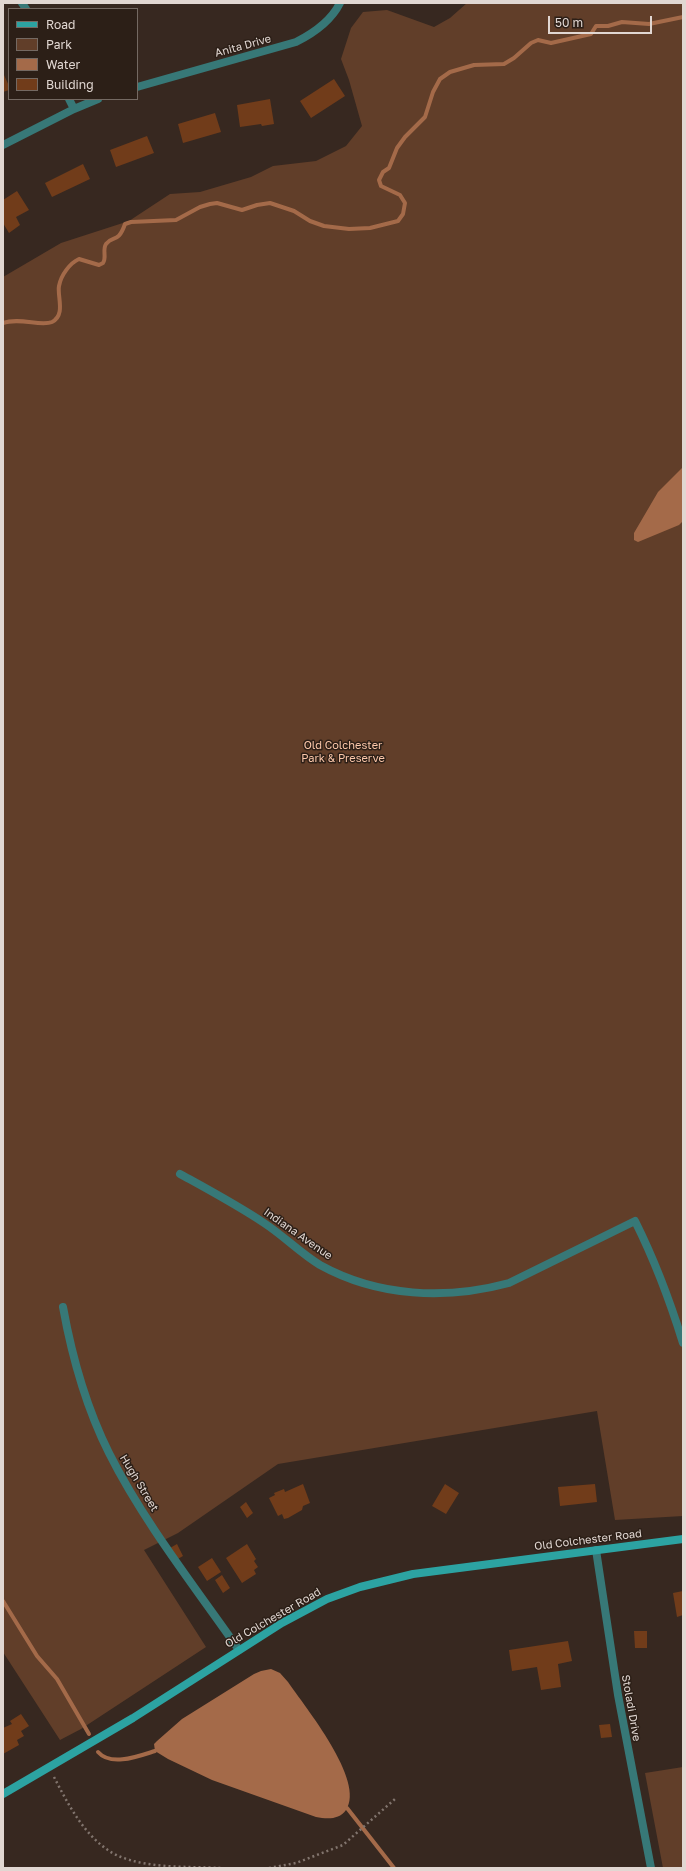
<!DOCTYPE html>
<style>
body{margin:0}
#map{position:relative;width:686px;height:1871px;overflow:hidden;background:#372820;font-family:"Golos Text",sans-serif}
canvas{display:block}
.frame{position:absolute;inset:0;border:4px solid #e1d7d2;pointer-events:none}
.legend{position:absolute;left:8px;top:8px;width:130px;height:92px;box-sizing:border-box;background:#2c1f17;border:1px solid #746962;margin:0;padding:5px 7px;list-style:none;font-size:12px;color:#e1d7d2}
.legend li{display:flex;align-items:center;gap:8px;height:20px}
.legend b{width:20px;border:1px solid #746962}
.scale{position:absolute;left:548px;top:16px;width:104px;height:18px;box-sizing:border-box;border:2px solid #e1d7d2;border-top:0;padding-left:5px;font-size:12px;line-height:14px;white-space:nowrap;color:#e1d7d2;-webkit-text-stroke:3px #2c1f17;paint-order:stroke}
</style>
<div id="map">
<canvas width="686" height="1871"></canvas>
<div class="frame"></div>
<ul class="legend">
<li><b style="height:5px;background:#2ca3a2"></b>Road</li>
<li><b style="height:11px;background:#613e29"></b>Park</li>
<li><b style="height:11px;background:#a46a49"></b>Water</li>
<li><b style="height:11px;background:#713c1a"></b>Building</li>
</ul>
<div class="scale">50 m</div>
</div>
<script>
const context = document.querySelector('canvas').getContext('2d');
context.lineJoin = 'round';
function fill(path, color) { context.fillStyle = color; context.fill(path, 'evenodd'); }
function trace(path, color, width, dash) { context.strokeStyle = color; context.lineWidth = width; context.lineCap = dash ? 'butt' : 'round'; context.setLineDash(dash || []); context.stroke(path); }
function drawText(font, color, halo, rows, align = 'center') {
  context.font = font + ' "Golos Text",sans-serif'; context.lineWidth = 3; context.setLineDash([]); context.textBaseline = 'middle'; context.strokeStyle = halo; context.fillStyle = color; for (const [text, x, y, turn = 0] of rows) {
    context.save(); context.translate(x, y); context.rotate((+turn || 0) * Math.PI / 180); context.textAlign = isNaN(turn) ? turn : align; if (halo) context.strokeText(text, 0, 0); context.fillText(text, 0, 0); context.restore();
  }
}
fill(new Path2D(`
 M467 3H683V1516L615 1520 597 1411 278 1464 178 1533 144 1550 206 1647 81 1729 60 1740 3 1652V277L61 243 129 221 170 194 200 192 251 177 273 166 316 161 346 146 362 126 349 80 341 59 351 28 363 12 387 10 434 27 450 18Z
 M683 1767V1868H663L645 1773Z`), '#613e29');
fill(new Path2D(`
 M683 467V521L679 525 638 542 634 540V533L658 492Z
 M271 1669 280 1673 288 1682C305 1707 366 1781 346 1810 339 1820 327 1819 316 1817L212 1780 168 1759 155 1751 154 1744 157 1741 182 1719 254 1674 261 1671Z`), '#a46a49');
trace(new Path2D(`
 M3 323C20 317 41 327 52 322 66 315 57 296 59 286 61 275 70 263 79 259L99 265 103 263C107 257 102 250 106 244 113 235 118 244 125 224L131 222 176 220 200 207 210 204 217 203 242 210 257 205 270 203 294 211 310 221 324 226 349 229 370 228 398 221 403 214 405 203 400 195 381 186 379 180 383 172 389 168 397 148 405 137 425 117 433 92 440 79 450 72 474 65 504 64 514 58 531 43 538 40 551 43 591 34 596 26H608L622 22 649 24 683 17
 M3 1601 37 1656 57 1679 89 1734
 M98 1752C111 1767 139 1756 155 1751
 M347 1808 394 1868`), '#a46a49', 4);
fill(new Path2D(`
 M3 75H4L9 86V90L3 92Z
 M334 79 345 96 311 118 300 101Z
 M270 99 274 124 262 126 261 124 240 127 237 105Z
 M215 113 221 132 183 143 178 124Z
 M147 136 154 153 116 167 110 150Z
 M83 164 90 179 52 197 45 183Z
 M17 191 29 210 16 217 20 225 9 233 3 223V200Z
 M303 1484 310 1503 303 1506 302 1510 288 1518 284 1519 282 1514 278 1516 269 1498 275 1495 274 1493 284 1489 285 1492Z
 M445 1484 459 1493 446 1514 432 1506Z
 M595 1484 597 1502 560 1506 558 1487Z
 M246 1502 253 1513 247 1518 240 1507Z
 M177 1544 183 1556 176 1560 170 1548Z
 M247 1544 256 1559 254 1561 258 1567 254 1570 256 1574 242 1583 226 1558Z
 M212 1558 221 1572 207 1581 198 1567Z
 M222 1575 230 1588 223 1593 215 1580Z
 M683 1591V1615L677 1617 673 1593Z
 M634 1631H647V1648H635Z
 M568 1641 572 1661 558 1664 561 1687 541 1690 537 1667 512 1671 509 1650Z
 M21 1714 29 1726 21 1731 24 1736 17 1740 19 1745 3 1754V1728L12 1724 10 1721Z
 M610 1724 612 1737 601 1738 599 1725Z`), '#713c1a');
trace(new Path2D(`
 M54 1777C67 1802 81 1830 105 1848 133 1870 187 1866 221 1868
 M269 1868 296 1863 343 1845 395 1799`), '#82756e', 2.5, [2, 3]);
trace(new Path2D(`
 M22 3 26 9
 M137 87 296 42C314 33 331 21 340 3
 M69 99 74 109
 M3 145 74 109 98 99
 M180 1174C209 1190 237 1205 264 1223 284 1236 300 1253 320 1265 378 1297 446 1300 509 1283L635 1221C655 1261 670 1301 683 1343
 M63 1307C72 1357 86 1407 109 1453 143 1521 195 1587 239 1650
 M596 1550 618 1695 651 1868`), '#377877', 8);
trace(new Path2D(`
 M3 1794 133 1718 282 1623 327 1599 360 1587 413 1574 683 1539`), '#2ca3a2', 8);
drawText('11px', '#e1d7d2', '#2c1f17', [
 ["Anita Drive",243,46,-15],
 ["Indiana Avenue",298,1234,35],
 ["Hugh Street",139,1483,59],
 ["Old Colchester Road",588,1540,-7],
 ["Old Colchester Road",273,1618,-30],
 ["Stoladi Drive",631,1708,80]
]);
drawText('11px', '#fac6a9', '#2c1f17', [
 ["Old Colchester",343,746],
 ["Park & Preserve",343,759]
]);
</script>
